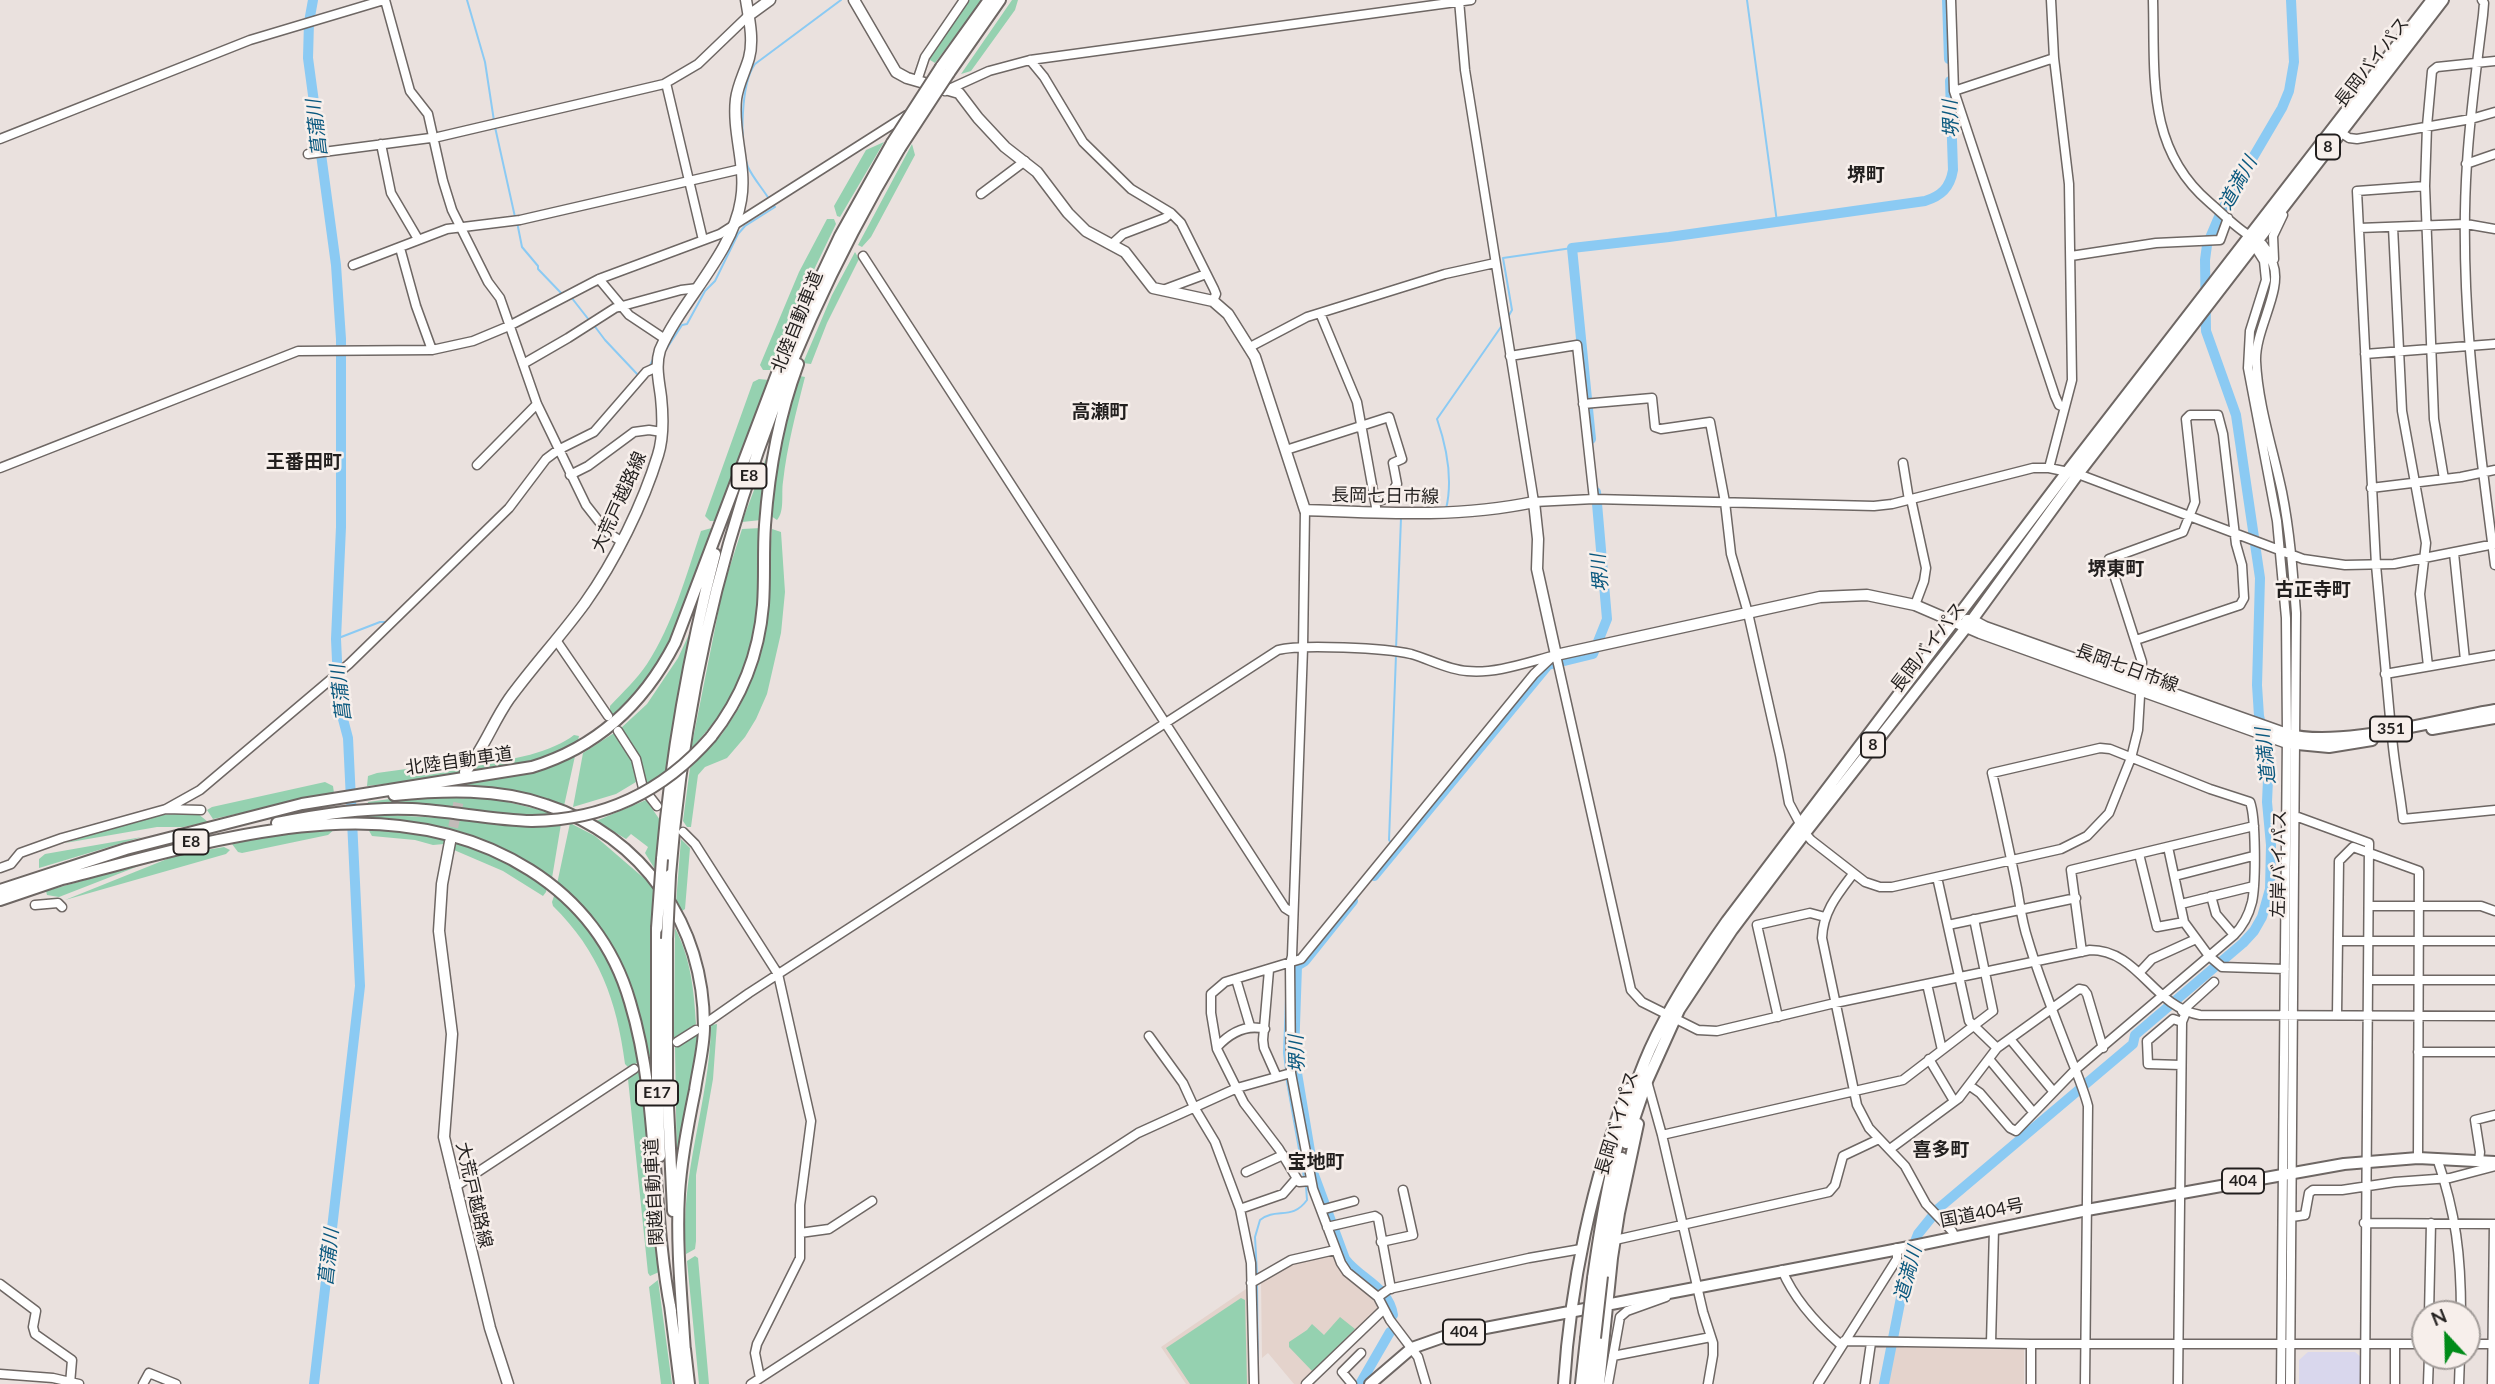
<!DOCTYPE html>
<meta charset="utf-8">
<style>
body{margin:0}
#map{position:relative;width:2495px;height:1384px;overflow:hidden;background:#eae1de;font-family:Lato,sans-serif}
canvas{display:block}
.north{position:absolute;left:2411px;top:1300px;width:70px;height:70px;box-sizing:border-box;background:#f7efeb;border:2px solid #a29c99;border-radius:50%;rotate:338deg;font-size:19px;font-weight:700;line-height:28px;text-align:center;color:#221f1e}
.north::after{content:'';display:block;margin:auto;width:24px;height:32px;background:#008b18;clip-path:polygon(50% 0,100% 100%,50% 72%,0 100%)}
</style>
<div id="map">
<canvas width="2495" height="1384"></canvas>
<div class="north">N</div>
</div>
<script>
const context = document.querySelector('canvas').getContext('2d');
context.lineJoin = 'round';
function fill(path, color) { context.fillStyle = color; context.fill(path, 'evenodd'); }
function trace(path, color, width, dash) { context.strokeStyle = color; context.lineWidth = width; context.lineCap = dash ? 'butt' : 'round'; context.setLineDash(dash || []); context.stroke(path); }
function drawText(font, color, halo, rows, align = 'center') {
  context.font = font + ' Lato,"Noto Sans JP",sans-serif'; context.lineWidth = 5; context.setLineDash([]); context.textBaseline = 'middle'; context.strokeStyle = halo; context.fillStyle = color; for (const [text, x, y, turn = 0] of rows) {
    context.save(); context.translate(x, y); context.rotate((+turn || 0) * Math.PI / 180); context.textAlign = isNaN(turn) ? turn : align; if (halo) context.strokeText(text, 0, 0); context.fillText(text, 0, 0); context.restore();
  }
}
fill(new Path2D(`
 M2308 1352H2355L2362 1358 2361 1384H2299V1360Z`), '#d9d7ed');
fill(new Path2D(`
 M1331 1253 1337 1266 1371 1296 1378 1308 1344 1346 1303 1384H1294L1268 1353 1262 1358 1261 1280 1292 1263Z
 M1246 1289 1249 1291 1251 1384H1186L1161 1347Z
 M1893 1346H2024V1384H1887Z`), '#e4d3cc');
fill(new Path2D(`
 M968 0H982L935 63 930 60V56Z
 M1012 0H1018L1015 10 971 71 961 74Z
 M884 142 840 217 837 216 834 206 866 150Z
 M912 144 915 155 871 237 862 247 858 245Z
 M827 219H834L836 224 797 305 771 370H763L760 365 799 272Z
 M855 252 859 259 827 323 811 364 803 363 832 295Z
 M800 376 805 377C796 413 787 446 783 482 781 494 785 511 777 520L771 516C776 468 785 423 800 376Z
 M759 379 769 380 716 521H710L705 516 753 382Z
 M772 442 764 480 761 520 742 522Z
 M715 527 661 664 613 718 610 712V706C623 692 637 679 647 664 673 624 686 576 701 531Z
 M761 528C757 623 761 675 691 749L723 588 742 529Z
 M772 529 781 532 785 592 781 633 767 694 756 719 745 737 727 758 705 767 698 775 691 827H687L683 821 690 768 722 734 739 708 762 650Z
 M691 630 665 773 646 786 638 754 620 729 647 704 678 658Z
 M614 733 631 757 636 782 616 794 573 807 583 753Z
 M574 735 579 736 577 745C542 761 509 769 471 773L478 762C504 763 553 752 574 735Z
 M575 756 564 806 541 799 463 787 464 782 533 772Z
 M450 763 464 765 462 775 367 786 368 776 377 773Z
 M325 782 333 786 334 793 213 819 207 810 212 807Z
 M456 797 495 799 557 814 522 816 367 805 368 802 397 798Z
 M646 800 660 820 656 871 645 853 648 847 631 834 626 839 596 821Z
 M197 813 208 822 183 827H157L65 843 157 815Z
 M366 814 561 824 552 878C495 842 433 825 366 817Z
 M570 823 595 836 653 886 651 1008 653 1054 648 1057 626 976 557 884Z
 M336 828 328 835 242 853 238 852 232 844 266 837Z
 M368 829 400 830 446 840 444 844 433 845 415 840 372 836Z
 M142 837 39 868V859L45 854Z
 M681 839 690 848 685 909 682 911 676 903Z
 M454 840 498 857 547 886 546 892 543 896 503 871 454 850 452 848Z
 M224 847 230 850 226 854 65 900 177 855Z
 M149 862 59 897 47 895 46 891Z
 M555 893C589 922 614 962 628 1006 634 1023 636 1042 639 1060L637 1063 628 1067 625 1064C617 1001 599 951 553 906L552 902Z
 M675 928C691 959 694 991 696 1024L674 1039Z
 M717 1024 713 1079 696 1175V1241L695 1249 686 1254C679 1174 710 1102 711 1025Z
 M698 1032 677 1173 675 1047Z
 M639 1070 641 1071 659 1272 650 1276 648 1273 628 1079 629 1075Z
 M695 1256 698 1258 709 1384H699L687 1261Z
 M658 1280 672 1384H661L649 1287Z
 M1241 1298 1245 1300 1247 1384H1190L1166 1348Z
 M1340 1317 1355 1329 1313 1372 1289 1347V1342L1307 1330 1312 1324 1324 1335Z`), '#95d1b0');
trace(new Path2D(`
 M467 0 485 62 494 121
 M1747 0 1777 222
 M495 127 515 217
 M769 199C763 189 753 178 748 167 739 144 741 83 755 64L841 0
 M517 222 522 247 538 266V269L562 294
 M571 297 589 320
 M1508 317 1512 310 1503 258 1572 248
 M593 324 605 340 638 375
 M665 351 682 325 687 324 705 291 715 281 738 234 745 226 775 207 772 204
 M649 368 654 357
 M570 448 597 435 644 380
 M516 506 535 479
 M1446 509C1453 480 1447 448 1437 419L1503 324
 M446 575 460 562
 M336 639 380 622H389
 M1396 649 1401 518
 M1392 844 1389 840 1396 655
 M1286 1070 1284 1053 1287 972
 M1286 1076 1304 1177
 M1257 1274 1255 1237 1260 1220C1276 1207 1292 1221 1307 1200L1306 1186
 M1257 1284 1258 1384`), '#8bcaf3', 2);
trace(new Path2D(`
 M313 0 309 22 308 58 336 265 341 339V527L336 639 339 704 348 738 360 986 314 1384
 M1947 0 1949 59
 M1591 439 1572 248 1669 237 1925 201C1941 196 1950 188 1953 170L1950 81
 M1374 876 1548 665 1593 654 1607 619 1596 492
 M1311 1157 1294 1055 1297 966 1305 961 1353 901
 M1314 1175 1345 1259C1360 1279 1389 1287 1393 1315
 M1360 1384 1390 1332
 M1884 1384 1909 1257 1918 1234 1939 1208 2133 1044 2135 1035 2243 943 2254 931 2262 917 2270 889 2271 845 2267 802 2269 757 2259 716 2257 685 2260 578 2236 415 2206 331 2205 260 2207 245 2221 212 2282 108 2289 91 2294 62 2291 0`), '#8bcaf3', 10);
trace(new Path2D(`
 M450 842 465 772`), '#c2bab8', 10, [10, 5]);
const minor = new Path2D(`
 M385 0 410 91 428 114 443 181 452 210 488 282 500 298 537 404 586 505 608 533 621 541
 M1459 0 1465 70 1534 502 1594 499 1874 506 1892 504 2033 468H2049L2078 474 2303 559 2345 565 2394 564 2495 544
 M1951 0 1954 91 2055 396 2059 405 2064 407
 M2153 0C2155 75 2146 148 2209 202 2222 213 2236 228 2250 236 2257 240 2254 236 2259 241 2266 246 2270 256 2273 264 2283 290 2255 329 2256 361 2258 405 2273 449 2282 492 2290 532 2293 573 2296 613L2290 1384
 M2482 0 2484 3 2483 15C2477 64 2470 114 2467 163 2458 297 2478 433 2495 565
 M1030 60 1044 77 1083 142 1131 189 1171 213 1181 223 1214 289 1216 294 1213 301
 M917 81 925 57 964 0
 M666 83 703 240
 M945 91 989 71 1030 60 1471 0
 M1954 91 2054 58
 M2340 132 2349 138 2357 139 2471 119 2495 112
 M0 139 250 40 384 0
 M381 144 391 193 418 239
 M308 154 438 137 664 84 698 64 748 16
 M2466 164 2495 154
 M981 194 1025 161
 M2393 227 2402 411 2426 543 2420 594 2428 666
 M2359 228 2466 224 2495 229
 M2252 242 2264 261 2266 280 2250 331 2248 368 2277 521 2286 618 2287 734 2281 1384
 M1112 244 1123 234 1165 218 1171 213
 M400 248 416 306 432 350
 M863 256 1285 908 1293 913
 M2071 256 2156 243 2220 240 2228 218
 M2274 259 2273 236 2283 215
 M353 265 447 229 520 220 741 169
 M599 279 629 315 665 339
 M1163 290 1206 274
 M1320 313 1357 402 1376 507
 M1250 347 1307 317 1445 274 1495 263
 M2365 354 2495 344
 M1510 356 1577 345 1594 499
 M523 364 568 338 615 308 681 290 698 288
 M1583 404 1652 398 1655 427 1661 429 1710 422 1725 502 1731 554 1748 613 1780 755 1789 803 1805 833 1811 840 1865 882 1880 887H1892L2061 849 2087 836 2109 813 2131 758 2138 730 2142 662 2109 559 2183 532 2195 502 2186 419 2190 415H2218L2223 434 2236 544 2242 565 2244 598 2240 605 2136 640
 M1286 450 1389 417 1402 459 1393 463 1397 484 1388 498 1376 502
 M1903 463 1909 500
 M477 465 537 404
 M0 468 298 351 432 350 473 341 509 326 599 279 720 234 907 115
 M2049 468 2072 380 2069 184 2054 58 2051 0
 M570 475 588 466 634 432 649 430 662 432
 M2444 479 2434 419 2425 186 2427 126 2432 71 2437 67 2495 61
 M2371 488 2461 477 2495 470
 M1911 499 1926 568 1924 581 1915 605
 M1305 510 1303 648 1292 956 1290 964 1291 1073 1313 1189 1341 1263 1347 1272 1378 1297 1390 1320 1418 1357 1426 1384
 M2454 553 2465 660
 M556 640 608 716
 M1556 655 1631 990 1642 1002 1698 1030 1717 1031 1835 1003 2090 950C2139 950 2152 1006 2200 1015L2495 1016
 M2385 674 2495 655
 M2391 729 2376 565 2357 191 2425 186
 M618 731 636 759 643 788 657 806
 M2392 736C2394 764 2400 791 2403 819L2495 810
 M166 809 201 810
 M2298 817 2369 843 2365 1384
 M683 832 695 844 778 974 811 1121 800 1205V1258L757 1344 755 1353 760 1378
 M2168 847 2184 922
 M2139 854 2157 927 2184 922 2209 956 2222 967 2285 969
 M0 868 11 864 20 853 62 838 166 809 200 790 349 664 509 508 546 459 558 450 594 432 646 372 657 367
 M1853 874C1837 895 1823 912 1822 938L1857 1105 1869 1128 1905 1166 1926 1204 1952 1231 1955 1237
 M2175 876 2253 856
 M1937 877 1969 1021 1997 1048
 M2211 896 2216 914 2234 935
 M2181 904 2254 886
 M35 905 58 903 62 907
 M2369 906H2481L2495 911
 M1948 925 2076 898
 M2338 941H2495
 M2082 952 2071 870 2254 826
 M1269 970 1263 1040 1264 1048 1276 1075
 M2139 973 2152 959 2196 939
 M1236 979 1250 1026
 M2368 980H2495
 M1927 984 1942 1050
 M2182 1011 2214 982
 M2337 1015 2339 861 2353 847 2419 871 2418 1158
 M1778 1017 1757 925 1810 913 1825 917
 M709 1021 749 993 1278 650C1301 644 1386 648 1411 654 1429 659 1448 670 1467 671 1496 674 1528 662 1556 655
 M1149 1036 1183 1083 1194 1107 1215 1142 1240 1209 1251 1263 1254 1384
 M2010 1039 2053 1091
 M677 1042 696 1030
 M1217 1047C1230 1033 1246 1024 1265 1029
 M2418 1052H2495
 M1929 1059 1954 1101
 M1989 1059 2033 1112
 M2181 1065 2148 1064 2147 1041 2173 1019 2182 1022
 M1647 1081 1662 1135 1703 1312 1713 1343V1355L1708 1384
 M1970 1086 1980 1093 2010 1128 2016 1131 2075 1070 2234 935C2243 926 2249 914 2252 902 2256 883 2256 818 2250 802L2210 789 2110 749 2100 748 1992 773C2001 811 2009 849 2017 888 2020 905 2022 923 2028 940 2039 978 2054 1014 2068 1051 2075 1069 2083 1087 2088 1106L2085 1384
 M1662 1135 1903 1080 1993 1011 1974 919
 M1890 1149 1959 1098 1997 1048 2079 989 2084 990 2087 994 2103 1048
 M2437 1158C2456 1214 2461 1255 2461 1314
 M2479 1161 2480 1152 2475 1120 2495 1115
 M1246 1172 1283 1155
 M1311 1181 1299 1182 1279 1149 1244 1103 1217 1049 1211 1013V994L1225 982 1301 959 1534 674 1551 658
 M455 1187 634 1069
 M1240 1209 1283 1194 1296 1179
 M1321 1210 1354 1201
 M2292 1217 2305 1215 2309 1193 2313 1190H2342L2395 1182 2450 1178 2495 1166
 M2364 1223 2495 1224
 M1327 1227 1375 1216 1378 1218 1391 1289
 M800 1233 829 1229 872 1201
 M1615 1240 1829 1192 1835 1185 1843 1156 1879 1139
 M1381 1242 1413 1235 1403 1190
 M1782 1270C1794 1299 1818 1325 1841 1345
 M1251 1283 1291 1260 1335 1250
 M0 1284 36 1311 33 1327 35 1334 72 1360 70 1384
 M1378 1297 1389 1289 1529 1258 1581 1249
 M2429 1314 2431 1223
 M1844 1341 2031 1344H2425
 M1991 1343 1994 1229
 M2467 1344H2495
 M1613 1356 1711 1337
 M0 1374 53 1378 79 1384
 M143 1384 149 1373 176 1384
 M751 1384 1138 1133 1237 1088 1291 1073
 M1306 1384 1384 1309
 M1352 1384 1342 1372 1361 1353
 M1608 1384 1620 1317 1627 1311 1666 1297
 M1818 1384 1897 1259V1248
 M1865 1384 1871 1343
 M2031 1384V1344
 M2178 1384 2182 1022 2186 1012
 M2395 1384V1344
 M2428 1384 2429 1356
 M2459 1384 2460 1356
 M2492 1384 2494 1224`);
const major = new Path2D(`
 M854 0 896 72 907 78 959 93 978 118 1005 147 1037 172 1068 213 1086 231 1125 252 1153 288 1213 301 1228 314 1255 357 1305 510C1382 513 1458 518 1534 502L1538 539 1537 569 1556 655 1820 597 1867 595 1915 605 1980 633 2287 743
 M748 16 770 0
 M1967 620H1972L1985 627 2287 734
 M465 772C483 750 493 722 509 699 533 666 561 636 585 603 615 561 643 504 658 455 664 436 663 416 661 397 659 381 655 366 660 350 681 301 733 253 741 200 747 167 732 133 736 99 738 84 745 72 749 58 754 40 749 18 746 0
 M450 842 442 884 439 931 452 1034 444 1137 490 1328 508 1384`);
const highway = new Path2D(`
 M941 67 989 0
 M949 73 1000 0
 M2432 729 2495 718
 M2287 734C2338 749 2440 719 2495 710
 M711 737C741 699 759 654 763 605 765 578 763 552 765 525 769 470 779 415 798 364
 M2287 743 2329 747 2372 740
 M394 795C444 790 498 788 546 805 644 837 704 925 704 1027 704 1048 698 1069 695 1090 688 1124 681 1159 679 1194 676 1247 682 1301 685 1353
 M277 823C321 814 367 807 412 809 452 811 492 820 532 821
 M662 859C671 756 689 653 715 554
 M670 875C690 617 767 370 900 148
 M58 880C208 843 387 779 530 870 579 901 614 946 630 1002 660 1101 651 1209 671 1311
 M0 890 126 849 302 804 532 767C598 747 644 703 675 643L784 355 840 236 892 143
 M0 900 62 879
 M657 928V1082L660 1156
 M667 939V1085L673 1211
 M1626 1143 1647 1081 1679 1010 1732 930 1805 833 1972 620 2078 474 2443 0
 M1602 1276 1622 1158
 M1593 1278C1604 1200 1618 1121 1650 1049 1671 1003 1698 962 1727 921L2067 472 2432 0
 M670 1305 680 1384
 M685 1349 689 1384
 M1370 1384 1412 1348 1449 1335 1904 1248 2087 1210 2344 1164 2418 1158 2495 1162
 M1564 1384C1570 1288 1592 1179 1628 1089
 M1581 1384 1586 1339
 M1589 1384 1595 1338
 M1599 1384 1612 1258 1619 1213 1638 1124`);
trace(minor, '#6e6764', 11);
trace(major, '#6e6764', 13);
trace(highway, '#6e6764', 14);
trace(minor, '#fff', 8);
trace(major, '#fff', 10);
trace(highway, '#fff', 10);
const highwayBridge = new Path2D(`
 M892 143 941 67
 M900 148 949 73
 M532 821C604 820 664 791 711 737
 M657 928 662 859
 M667 939 670 875
 M1595 1338 1602 1276
 M1586 1339 1593 1278`);
trace(highwayBridge, '#6e6764', 14, []);
trace(highwayBridge, '#fff', 10);
for (const [x, y, w] of [
 [2328,147,24],
 [749,476,35],
 [2391,729,42],
 [1873,745,24],
 [191,842,35],
 [657,1093,42],
 [2243,1181,42],
 [1464,1332,42]
]) { const box = new Path2D(); box.roundRect(x - w / 2, y - 12.5, w, 25, 5); context.fillStyle = '#f7efeb'; context.fill(box); trace(box, '#221f1e', 2); }
drawText('bold 16px', '#221f1e', null, [
 ["8",2328,147],
 ["E8",749,476],
 ["351",2391,729],
 ["8",1873,745],
 ["E8",191,842],
 ["E17",657,1093],
 ["404",2243,1181],
 ["404",1464,1332]
]);
drawText('18px', '#221f1e', '#f7efeb', [
 ["長岡バイパス",2372,62,-52],
 ["北陸自動車道",797,322,-68],
 ["長岡七日市線",1385,496,1],
 ["大荒戸越路線",619,502,-66],
 ["長岡バイパス",1928,647,-52],
 ["長岡七日市線",2127,668,20],
 ["北陸自動車道",459,761,-8],
 ["左岸バイパス",2279,864,-89],
 ["長岡バイパス",1617,1123,-73],
 ["関越自動車道",654,1192,-93],
 ["大荒戸越路線",474,1195,77],
 ["国道404号",1982,1213,-11]
]);
drawText('italic 19px', '#0b597f', '#f7efeb', [
 ["堺川",1951,119,-92],
 ["菖蒲川",317,128,-97],
 ["道満川",2238,183,-61],
 ["堺川",1600,573,-95],
 ["菖蒲川",341,693,-97],
 ["道満川",2266,756,-96],
 ["堺川",1297,1054,-92],
 ["菖蒲川",329,1257,-84],
 ["道満川",1908,1274,-75]
]);
drawText('bold 19px', '#221f1e', '#f7efeb', [
 ["堺町",1866,175],
 ["高瀬町",1100,412],
 ["王番田町",304,462],
 ["堺東町",2116,569],
 ["古正寺町",2313,590],
 ["喜多町",1941,1150],
 ["宝地町",1316,1162]
]);
</script>
